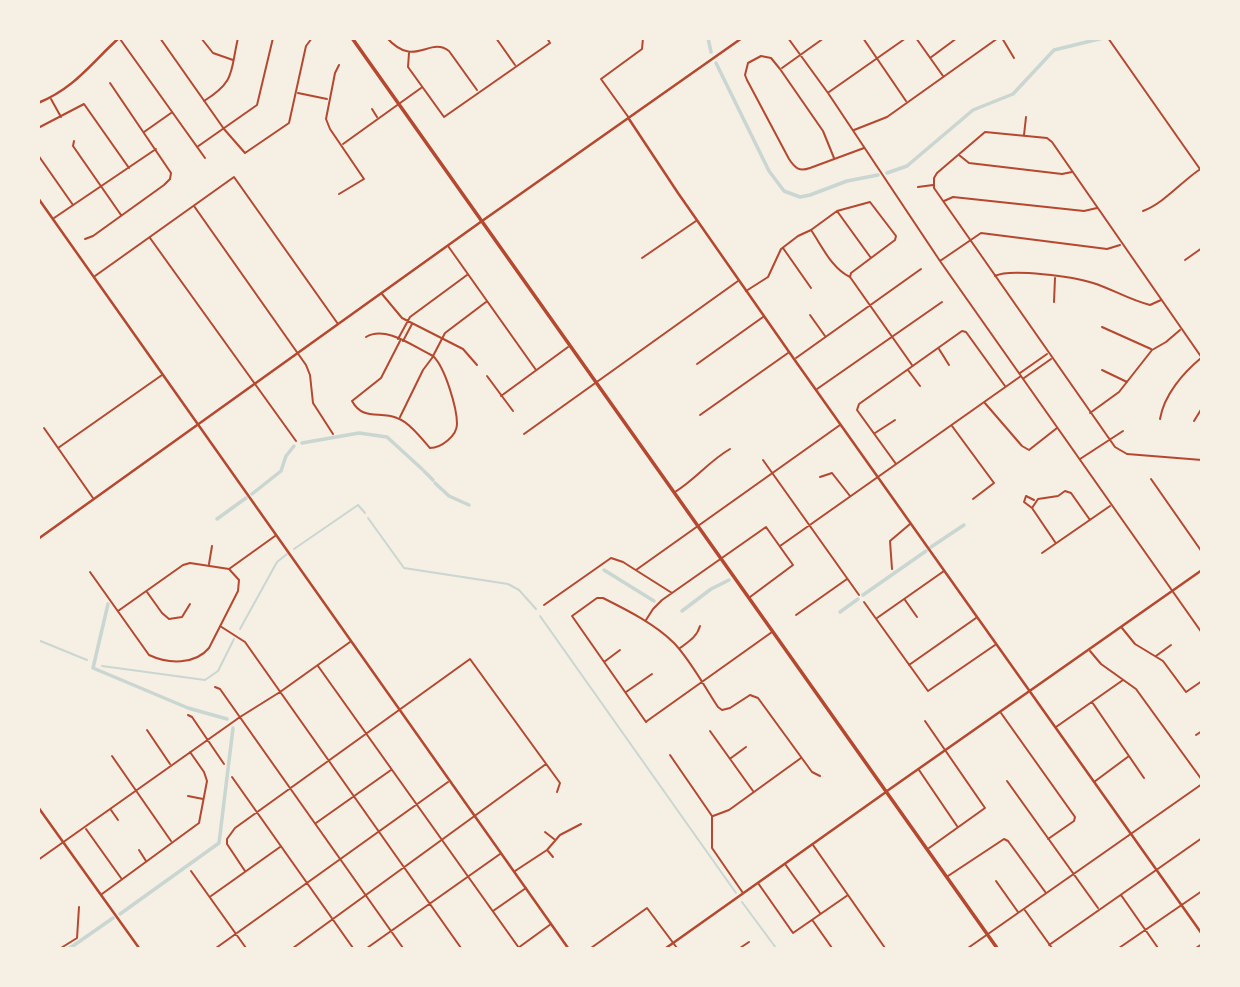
<!DOCTYPE html>
<style>
body{margin:0}
#map{position:relative;width:1240px;height:987px;overflow:hidden;background:#f6efe4;font-family:Bitter,serif}
canvas{display:block}
.frame{position:absolute;inset:0;border:40px solid #f6efe4;pointer-events:none}
</style>
<div id="map">
<canvas width="1240" height="987"></canvas>
<div class="frame"></div>
</div>
<script>
const context = document.querySelector('canvas').getContext('2d');
context.lineJoin = 'round';
function trace(path, color, width, dash) { context.strokeStyle = color; context.lineWidth = width; context.lineCap = dash ? 'butt' : 'round'; context.setLineDash(dash || []); context.stroke(path); }
trace(new Path2D(`
 M368 518 404 568 508 584 519 590 536 609
 M294 549 358 505 365 513
 M540 616 736 893
 M240 629 277 562 287 554
 M38 640 87 660
 M102 666 205 680 218 671 234 639
 M742 902 776 948`), '#c9d6d2', 2);
trace(new Path2D(`
 M708 38 711 52
 M716 63 769 171 784 191 800 197 810 195 847 181 878 175
 M887 173 907 166 973 110 1013 94 1054 50 1103 38
 M302 443 359 433 387 437 422 469
 M424 471 433 480
 M435 483 449 496 469 505
 M252 494 281 471 286 456 294 446
 M217 519 246 498
 M931 547 964 525
 M604 570 654 601
 M863 595 926 551
 M108 604 93 668 188 708 227 719
 M682 611 711 589 729 580
 M840 612 858 599
 M120 914 219 843 233 728
 M70 948 113 918`), '#c9d6d2', 3.5);
trace(new Path2D(`
 M160 38 224 129 245 153 289 123 306 46 312 38
 M201 38 213 53 233 60
 M387 38C415 69 429 36 449 51L477 90
 M496 38 515 65
 M788 38 828 93 940 261 1202 633
 M863 38 906 101
 M916 38 943 76
 M1002 38 1014 58
 M1108 38 1202 172
 M120 39 205 158
 M409 53 408 67 444 117 550 43 547 38
 M930 58 957 38
 M339 65 335 73 326 119 330 129 364 179 339 194
 M782 68 824 38
 M829 92 906 38
 M298 93 327 99
 M51 99 61 117
 M204 101C236 81 230 72 238 38
 M372 109 377 117
 M629 118 601 79 642 49 643 38
 M38 128 84 104 129 168
 M854 130 887 117 998 38
 M144 132 171 113
 M1024 135 1026 117
 M74 141 73 146 121 215
 M343 144 421 88
 M197 147 257 105 273 38
 M38 155 73 205
 M959 155 969 163 1062 174 1072 172
 M834 158 823 131 780 69 771 58 761 56 748 63 745 75 747 80 789 159C795 168 799 172 810 168L864 148
 M918 187 933 185
 M944 201 953 197 1084 211 1097 208
 M194 206 306 365 310 375 313 403 333 434
 M837 211 871 258
 M1143 211C1164 203 1180 183 1199 170
 M54 218 156 149
 M811 230C822 246 832 269 850 277L912 365
 M150 238 296 441
 M85 239 93 236 164 185 170 179 171 173 110 83
 M448 246 536 370
 M783 248 811 288
 M642 258 696 221
 M1185 260 1202 248
 M940 261 981 233 1107 249 1120 245
 M95 276 234 177 338 324
 M995 276C1010 268 1075 277 1093 283 1112 289 1130 300 1150 305L1161 300
 M746 291 768 277 781 249 798 236 811 230 837 211 870 202 896 236 895 240 851 273 850 277
 M382 294 402 318 463 349 477 365
 M1054 302 1055 278
 M810 315 825 336
 M1102 327 1151 349
 M366 337C386 325 414 347 433 356 445 367 457 408 457 424 457 436 441 448 430 448 422 439 409 422 397 418 379 411 363 421 352 401L381 378 400 341
 M398 339 410 317 467 275
 M403 341 412 324
 M939 349 949 365
 M796 358 921 269
 M1202 358 1052 142 1047 138 985 132 937 173 934 178V188L1115 447 1127 454 1202 460
 M697 364 763 317
 M908 370 920 386
 M1102 370 1127 382
 M1020 373 1047 354
 M487 376 513 411
 M1024 378 1051 359
 M817 389 942 302
 M501 396 568 347
 M984 402 1022 446 1029 450 1057 428
 M1090 413 1119 392 1152 350 1166 342 1180 330
 M700 415 788 353
 M400 417 423 370 432 358 445 333 486 302
 M1160 419C1164 395 1183 373 1201 358
 M1194 421 1202 408
 M952 426 994 483 973 499
 M44 428 93 498
 M875 433 895 420
 M524 434 738 281
 M58 448 162 375
 M1080 459 1123 431
 M763 460 859 595
 M896 464 857 410 859 404 962 331 966 332 1005 386
 M820 477 832 473 850 496
 M1151 479 1202 552
 M675 492C696 479 709 461 730 449
 M1034 500 1026 496 1024 502 1032 508 1055 542
 M1032 508 1038 499 1058 496 1065 491 1071 493 1090 520
 M780 546 1021 376
 M1042 553 1110 506
 M209 564 212 546
 M892 569 890 541 910 524
 M636 570 840 425
 M90 572 149 655C168 664 195 665 209 648L238 591 239 580 229 569
 M147 592 162 613 169 619 182 617 190 604
 M905 600 917 617
 M864 602 928 691 995 645
 M544 605 611 558 623 562 672 593
 M118 611 183 565 190 563 229 569 275 536
 M796 615 847 579
 M877 618 944 571
 M646 620 653 609 662 600 766 527 793 565 750 597
 M220 626 245 642 461 948
 M1122 628 1135 644 1163 661 1186 692 1202 681
 M772 632 647 721 646 722 572 616 597 598H603C627 610 655 624 674 643 691 661 704 686 718 707L722 710 730 708 750 695 758 698 812 772 820 776
 M680 648C688 642 697 637 700 626
 M1090 651 1101 664 1136 689 1202 780
 M1156 656 1171 645
 M604 662 620 650
 M909 665 976 618
 M318 666 519 948
 M215 687 220 689 403 948
 M626 692 652 674
 M1092 702 1144 778
 M1001 713 1075 817 1074 821 1048 839
 M188 715 192 717 224 764
 M925 721 985 808 929 848
 M1056 727 1123 680
 M147 730 170 764
 M710 731 753 791
 M1196 735 1202 731
 M670 755 712 816V848L743 893
 M112 756 171 841
 M731 758 746 747
 M919 770 957 826
 M232 777 353 948
 M1007 781 1098 908
 M1094 782 1129 756
 M188 796 203 799
 M111 810 118 820
 M713 816 729 810 801 758
 M316 823 391 770
 M86 829 121 878
 M545 832 554 839
 M813 845 885 948
 M139 850 146 861
 M548 851 553 857
 M38 860 240 717 280 692 350 642
 M785 864 820 913
 M191 871 246 948
 M245 871 227 844V839L235 828 470 659 560 783 557 792
 M515 871 547 850 560 835 581 824
 M948 876 1004 839 1008 841 1046 893
 M996 881 1018 912
 M758 883 793 933 848 895
 M102 894 199 823 207 781 204 772 190 752
 M1121 895 1158 948
 M211 896 280 847
 M1024 909 1052 948
 M493 911 526 888
 M813 921 832 948
 M1049 945 1202 838
 M61 948 77 938 79 907
 M216 948 448 782
 M293 948 546 764
 M367 948 500 854
 M518 948 551 924
 M591 948 647 908 677 948
 M740 948 749 942
 M968 948 1202 784
 M1119 948 1202 891
 M1196 948 1202 944`), '#b5482f', 2);
trace(new Path2D(`
 M38 103C75 88 91 63 119 38
 M629 119 678 193 794 359 1202 934
 M38 198 568 948
 M887 791 1202 570`), '#b5482f', 2.5);
trace(new Path2D(`
 M38 539 482 221 742 38
 M38 807 139 948
 M666 948 886 792`), '#b5482f', 2.5);
trace(new Path2D(`
 M352 38 997 948`), '#b5482f', 3.5);
</script>
